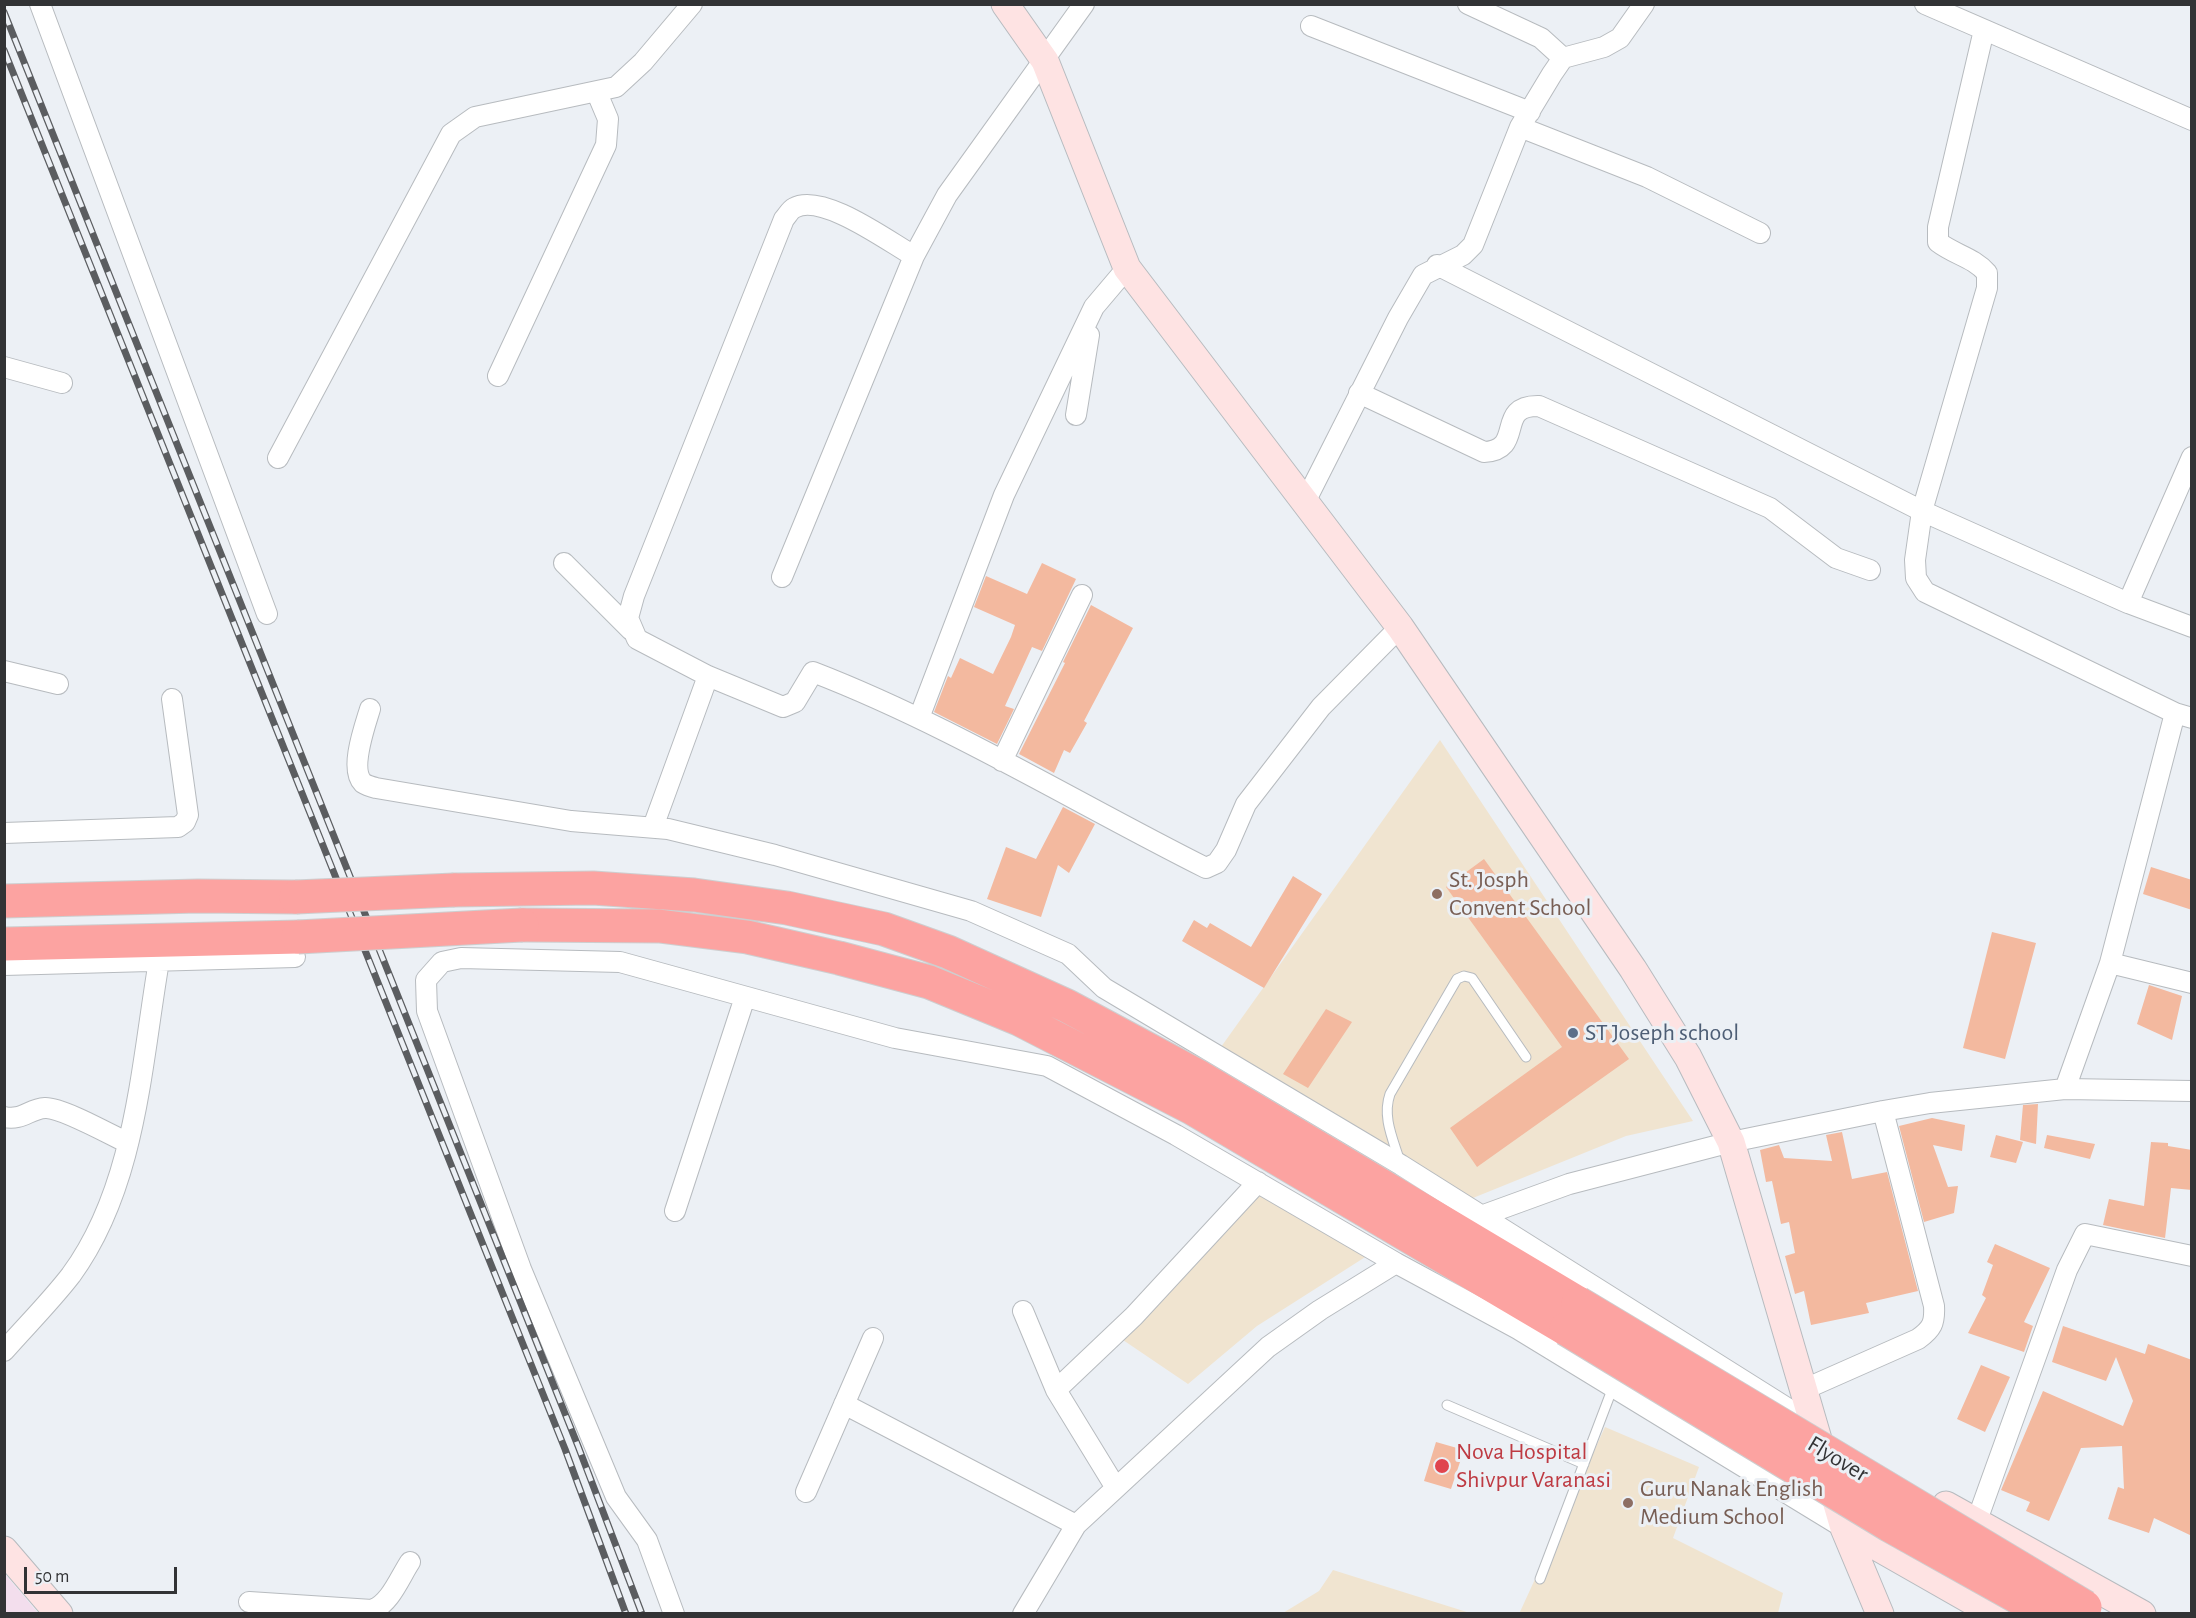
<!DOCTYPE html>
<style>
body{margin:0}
#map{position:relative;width:2196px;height:1618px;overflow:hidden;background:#ecf0f5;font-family:"Alegreya Sans",sans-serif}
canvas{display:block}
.frame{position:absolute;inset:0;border:6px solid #323335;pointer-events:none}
.scale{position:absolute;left:24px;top:1567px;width:153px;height:27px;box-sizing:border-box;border:3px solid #323335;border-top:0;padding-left:8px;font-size:18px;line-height:21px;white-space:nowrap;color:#323335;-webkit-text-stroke:4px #ecf0f5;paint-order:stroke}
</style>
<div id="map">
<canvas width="2196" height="1618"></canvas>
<div class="frame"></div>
<div class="scale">50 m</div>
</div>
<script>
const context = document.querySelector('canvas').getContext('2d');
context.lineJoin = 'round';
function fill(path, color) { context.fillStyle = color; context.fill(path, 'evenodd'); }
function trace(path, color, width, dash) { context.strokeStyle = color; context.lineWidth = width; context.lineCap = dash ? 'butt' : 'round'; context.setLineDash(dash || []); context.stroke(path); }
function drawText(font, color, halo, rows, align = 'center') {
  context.font = font + ' "Alegreya Sans",sans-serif'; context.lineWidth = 6; context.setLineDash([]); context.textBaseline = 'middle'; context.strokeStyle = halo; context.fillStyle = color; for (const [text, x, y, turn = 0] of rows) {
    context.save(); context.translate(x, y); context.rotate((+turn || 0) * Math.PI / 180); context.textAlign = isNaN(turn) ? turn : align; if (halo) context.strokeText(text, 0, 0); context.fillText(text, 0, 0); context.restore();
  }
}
fill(new Path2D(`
 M4 1574H5L38 1613H5Z`), '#f3deed');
fill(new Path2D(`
 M1440 740 1693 1121 1626 1136 1468 1200 1221 1047Z
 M1251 1185 1370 1254 1257 1326 1188 1384 1123 1340Z
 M1605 1427 1699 1467 1673 1538 1783 1593 1778 1613 1519 1614Z
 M1333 1570 1470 1613H1283L1319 1591Z`), '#f0e4d0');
fill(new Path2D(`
 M1042 563 1076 579 1042 651 1032 647 1005 706 1014 709 997 744 934 712 948 676 951 678 960 658 993 674 1011 637 1015 625 974 607 986 576 1027 594Z
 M1091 605 1133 628 1084 721 1087 723 1070 753 1064 750 1054 773 1019 754 1065 663 1063 662Z
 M1063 807 1095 824 1069 873 1058 865 1041 917 987 899 1006 847 1036 859Z
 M1484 859 1629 1059 1477 1167 1450 1128 1562 1047 1446 887Z
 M2151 867 2192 880V910L2143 894Z
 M1293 876 1322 894 1264 988 1182 941 1194 920 1207 928 1210 923 1251 947Z
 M1992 932 2036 943 2005 1059 1963 1048Z
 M2149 985 2182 996 2172 1040 2137 1024Z
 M1326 1009 1352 1022 1308 1088 1283 1074Z
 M2038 1104 2036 1144 2020 1140 2023 1105Z
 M1932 1118 1965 1125 1962 1151 1933 1145 1948 1187 1958 1186 1954 1213 1924 1222 1899 1126Z
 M1842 1132 1852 1179 1887 1172 1918 1291 1866 1303 1869 1313 1811 1325 1804 1291 1795 1294 1785 1256 1795 1253 1789 1222 1781 1224 1772 1181 1766 1182 1760 1150 1779 1145 1784 1158 1832 1161 1826 1135Z
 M1996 1135 2023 1142 2016 1163 1990 1157Z
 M2047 1135 2095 1144 2090 1159 2044 1148Z
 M2151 1142 2168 1143V1146L2192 1150V1190L2171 1188 2165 1238 2103 1225 2109 1199 2144 1206Z
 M1995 1244 2050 1268 2024 1322 2033 1326 2024 1352 1968 1333 1986 1298 1982 1295 1993 1265 1987 1262Z
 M2063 1326 2145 1354 2148 1344 2192 1360V1536L2154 1518 2149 1533 2108 1519 2118 1487 2124 1489 2122 1446 2081 1448 2049 1521 2026 1511 2030 1502 2001 1490 2043 1391 2123 1426 2133 1401 2116 1357 2106 1381 2052 1362Z
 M1981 1365 2010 1377 1985 1432 1957 1419Z
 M1436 1442 1464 1450 1451 1489 1424 1481Z`), '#f3b99f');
const lane = new Path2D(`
 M1400 1162C1393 1139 1382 1117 1390 1094L1457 979 1464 976 1472 978 1526 1057
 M1447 1405 1584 1464
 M1540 1579 1613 1387`);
const street = new Path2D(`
 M40 4 267 614
 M1468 4 1541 38 1563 58
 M1925 4 2192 120
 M1311 26 1530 112
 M1984 30 1938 227V242C1955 255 1973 257 1987 273V288L1922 511 1915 560 1916 578 1925 592 2175 713 2192 718
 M1520 127 1647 177 1760 233
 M914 256C889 242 822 192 794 208 790 210 787 216 784 219L634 596 628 618 637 639 708 676 783 707 795 702 813 672C950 725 1076 803 1206 868L1217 863 1226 850 1246 804 1321 707 1400 627
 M1437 265 1922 511 2128 603 2192 627
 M4 367 62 383
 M498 376 606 145 608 119 597 93
 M1359 393 1484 452C1526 450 1494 405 1539 406L1770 508 1836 558 1870 570
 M1076 415 1089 335
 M278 458 451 134 475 117 616 87 643 62 692 4
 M1306 500 1398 318 1423 275 1463 255 1473 245 1520 127 1552 74 1563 58 1604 47 1620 38 1644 4
 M564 563 631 630
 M782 577 914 256 947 195 1084 4
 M2128 603 2192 457
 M4 671 58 684
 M370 709C365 726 349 769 363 783 366 785 372 787 376 788L571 821 668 829 775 855 971 911 1068 954 1104 988 1401 1165 1814 1425
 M919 718 1004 495 1094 307 1127 268
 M1002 761 1082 595
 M653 827 708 676
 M4 833 178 827 185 822 188 815 172 699
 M2110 963 2192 983
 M4 965 295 957
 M2065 1089 2110 963 2175 713
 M4 1117C22 1121 29 1109 45 1108 61 1107 111 1135 128 1143
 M675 1211 745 997
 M1481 1216 1569 1184 1731 1142 1883 1111 1930 1103 2065 1089 2192 1091
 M1023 1311 1056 1390 1116 1488
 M4 1351C26 1326 51 1301 71 1275 136 1186 141 1066 159 961
 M1805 1389 1918 1339C1932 1329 1935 1323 1934 1306L1883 1111
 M1056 1390 1134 1316 1258 1182
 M844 1404 1076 1525
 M806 1492 873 1338
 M1976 1523 2067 1270 2085 1234 2192 1256
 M249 1602 372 1610C390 1604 400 1577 410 1562
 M674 1614 647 1540 616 1497 521 1269 427 1011 426 980 442 962 461 958 620 962 895 1038 1047 1066 1176 1135 1396 1263 1518 1329 1844 1528
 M1023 1614 1076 1525 1116 1488 1268 1347 1320 1310 1396 1263`);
const secondary = new Path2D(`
 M1005 4 1045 61 1127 268 1400 627 1633 969 1688 1057 1731 1142 1844 1528 1880 1614
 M1946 1505 2142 1614
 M1844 1528 1995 1614
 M4 1550 59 1614`);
const highway = new Path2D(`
 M454 890 593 888 694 895 787 908 884 929 948 952 1067 1006 1196 1075 1578 1303
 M4 901 198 896 296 897
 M522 925 659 926 747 937 839 958 929 982 1019 1019 1192 1108 1566 1329
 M4 944 298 937`);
trace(lane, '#b7bbbf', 11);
trace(street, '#b7bbbf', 22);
trace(secondary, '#b7bbbf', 29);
trace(highway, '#cececf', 35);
trace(lane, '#fff', 9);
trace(street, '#fff', 20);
trace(secondary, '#fee3e3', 27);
trace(highway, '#fca3a1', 33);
const rail = new Path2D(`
 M4 12 578 1446 642 1614
 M4 50 565 1449 626 1614`);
trace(rail, '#5b5d60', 7);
trace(rail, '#ecf0f5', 4.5, [14]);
const highwayBridge = new Path2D(`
 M296 897 454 890
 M298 937 522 925
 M1578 1303 2085 1607
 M1566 1329 1889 1525 2048 1614`);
trace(highwayBridge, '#cececf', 35, []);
trace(highwayBridge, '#fca3a1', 33);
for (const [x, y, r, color] of [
 [1437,894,6,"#8d6e63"],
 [1573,1033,6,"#5c6f8a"],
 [1442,1466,8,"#e0444e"],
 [1628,1503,6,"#8d6e63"]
]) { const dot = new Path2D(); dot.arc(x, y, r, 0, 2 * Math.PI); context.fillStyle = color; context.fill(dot); trace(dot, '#ecf0f5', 2); }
drawText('24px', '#785e54', '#ecf0f5', [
 ["St. Josph",1449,880],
 ["Convent School",1449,908],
 ["Guru Nanak English",1640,1489],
 ["Medium School",1640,1517]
], 'left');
drawText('24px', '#4e5e75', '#ecf0f5', [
 ["ST Joseph school",1585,1033]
], 'left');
drawText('24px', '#be3a42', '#ecf0f5', [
 ["Nova Hospital",1456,1452],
 ["Shivpur Varanasi",1456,1480]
], 'left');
drawText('24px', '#323335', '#ecf0f5', [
 ["Flyover",1838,1459,31]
]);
</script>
